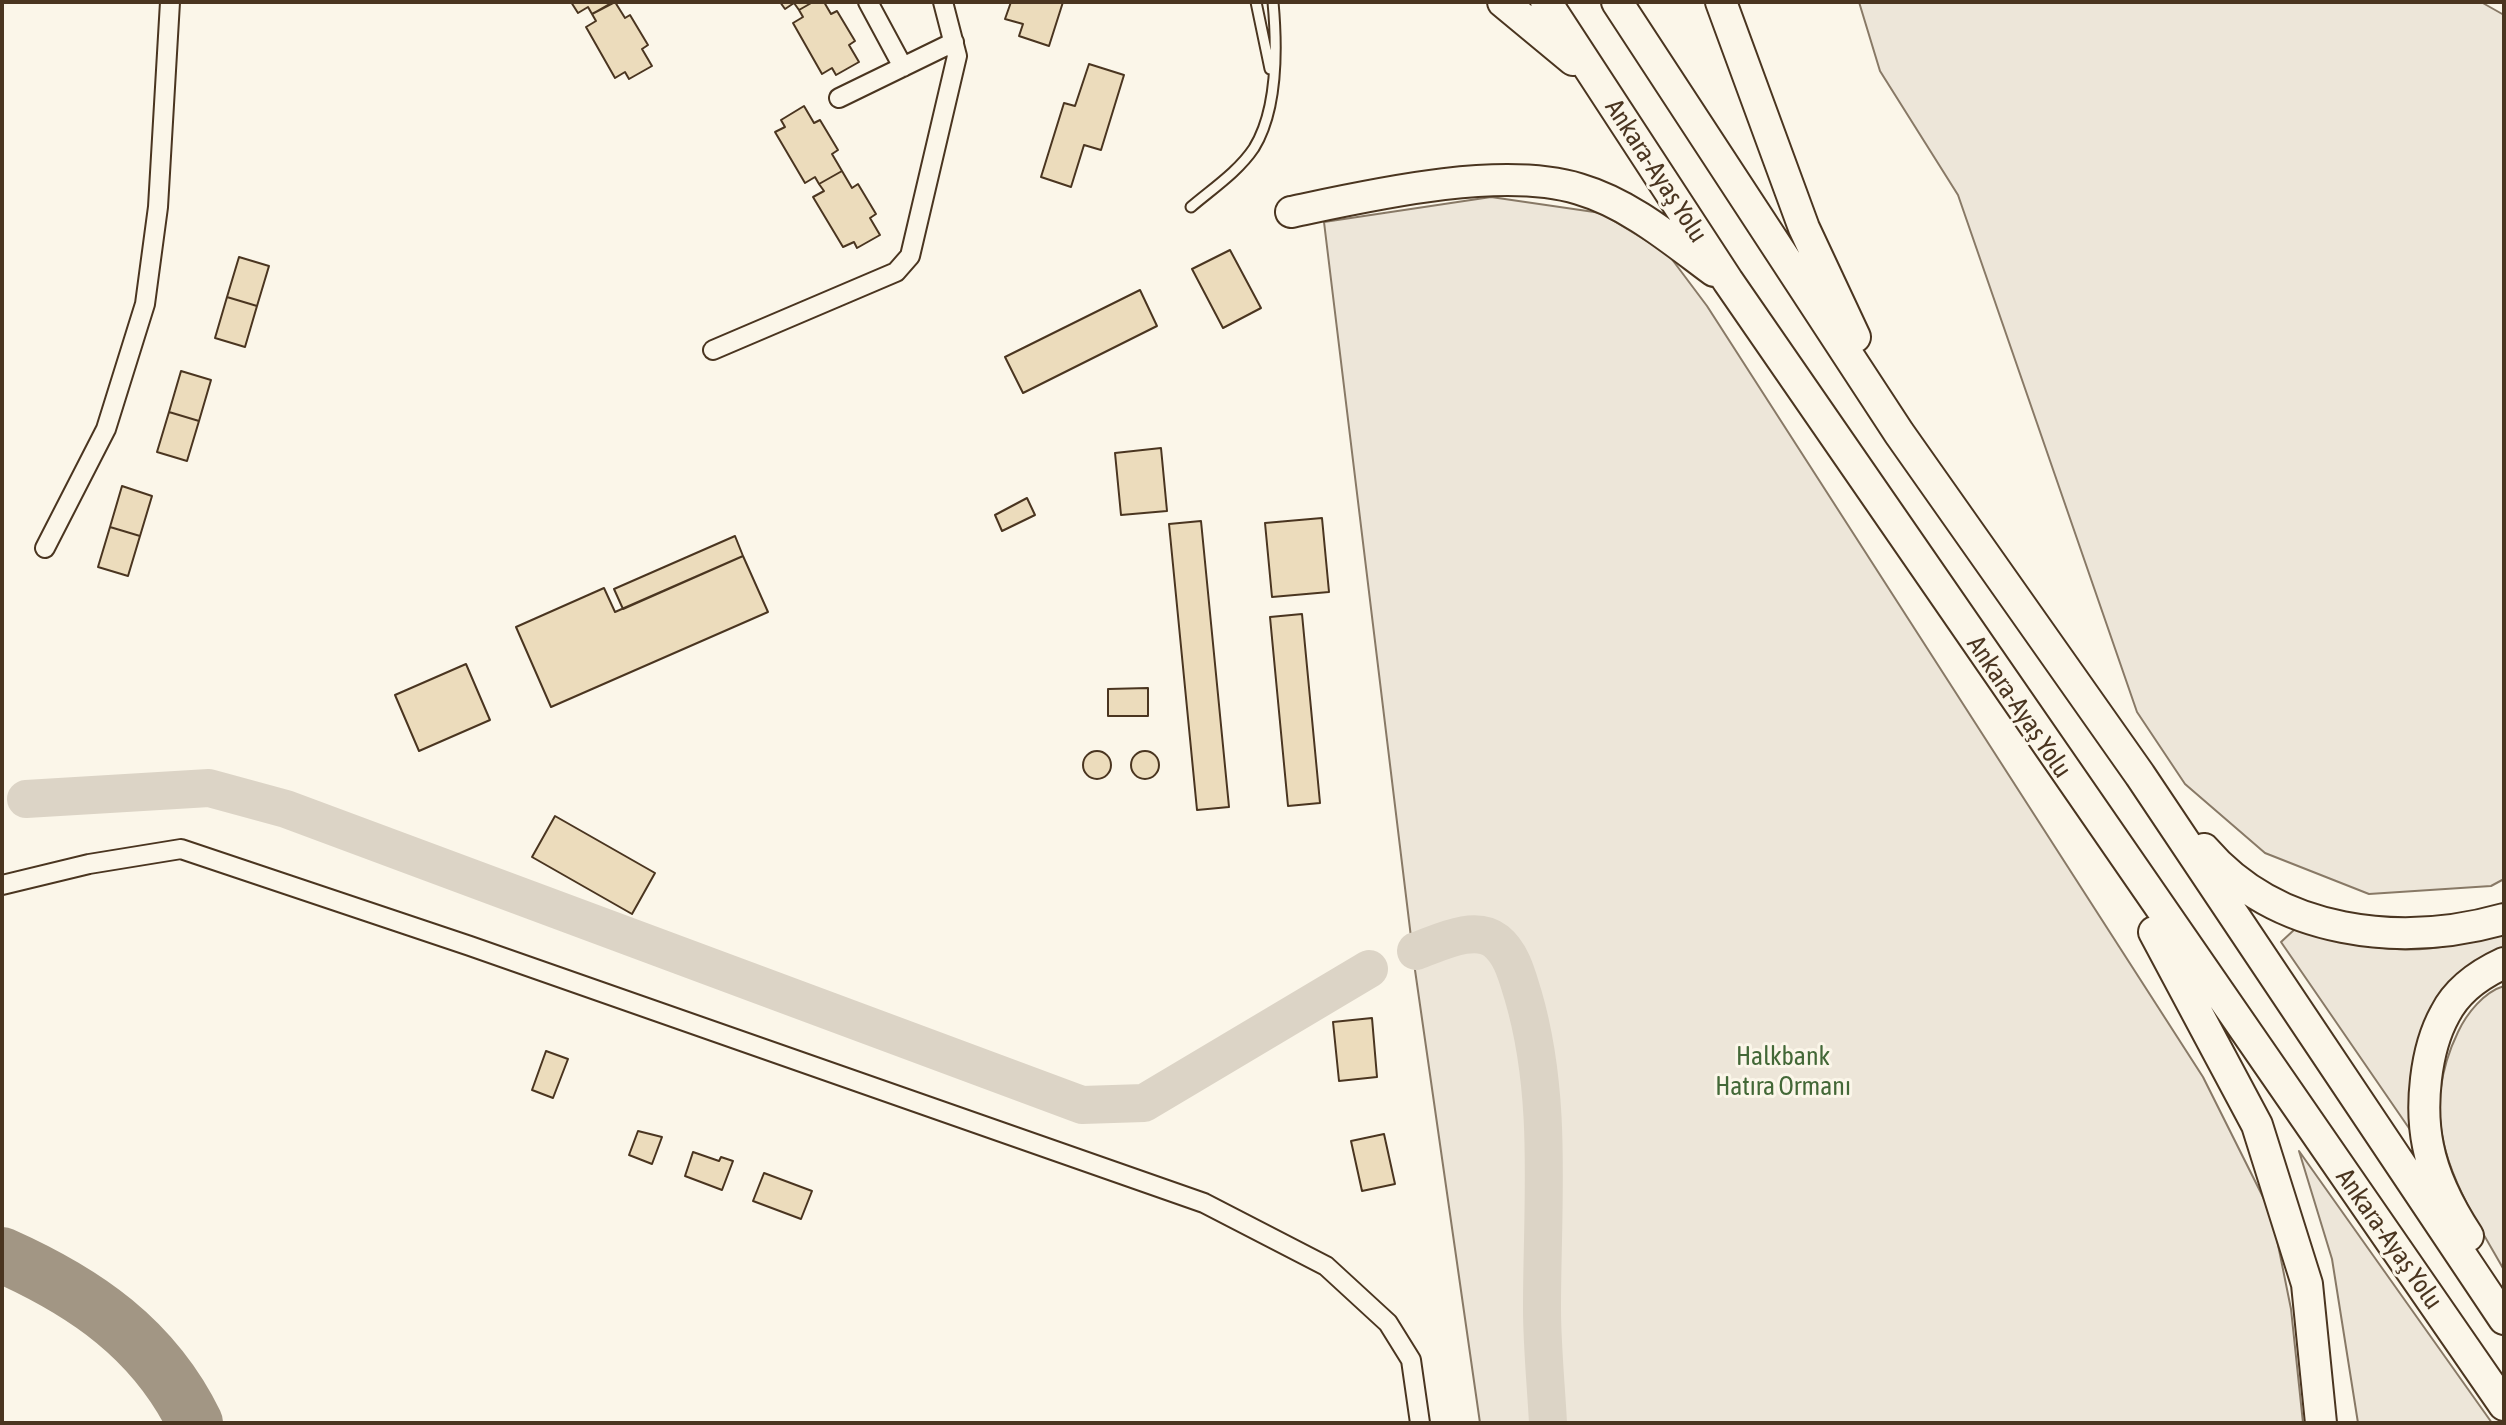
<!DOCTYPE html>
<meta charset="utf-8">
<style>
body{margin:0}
#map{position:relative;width:2506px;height:1425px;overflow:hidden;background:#fbf6e9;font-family:"Asap Condensed",sans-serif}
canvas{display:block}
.frame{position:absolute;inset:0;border:4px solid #4a3520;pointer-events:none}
</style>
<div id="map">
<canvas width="2506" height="1425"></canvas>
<div class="frame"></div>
</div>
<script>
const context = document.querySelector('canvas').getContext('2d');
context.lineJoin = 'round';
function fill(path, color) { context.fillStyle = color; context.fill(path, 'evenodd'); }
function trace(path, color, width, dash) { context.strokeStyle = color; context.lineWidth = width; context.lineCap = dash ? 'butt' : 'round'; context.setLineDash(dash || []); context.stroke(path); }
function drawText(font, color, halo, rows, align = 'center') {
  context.font = font + ' "Asap Condensed",sans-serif'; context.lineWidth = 6; context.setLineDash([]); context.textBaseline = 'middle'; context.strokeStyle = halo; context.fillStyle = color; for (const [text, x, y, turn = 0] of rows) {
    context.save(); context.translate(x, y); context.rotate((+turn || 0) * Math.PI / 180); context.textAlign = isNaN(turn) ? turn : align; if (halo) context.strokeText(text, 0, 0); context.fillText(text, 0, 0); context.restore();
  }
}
const green = new Path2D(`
 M1859 2H2481L2504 15V879L2491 886 2369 894 2265 853 2185 784 2137 712 1958 195 1880 71Z
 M1491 197 1601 213 1668 254 1707 306 2203 1077 2272 1215 2291 1309 2303 1423H1480L1415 970 1324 222Z
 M2295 929C2373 951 2426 961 2504 929V950L2470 969 2413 1134 2281 942Z
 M2504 986V1270C2458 1189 2413 1125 2458 1032 2467 1013 2484 992 2504 986Z
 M2299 1151 2492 1423H2358L2332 1259Z`);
fill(green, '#ede6d9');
trace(green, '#887966', 2);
trace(new Path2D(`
 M26 799 209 788 286 809 1082 1105 1144 1103 1369 969
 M1416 951C1439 943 1475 924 1496 941 1512 954 1517 976 1523 995 1553 1097 1542 1203 1542 1308 1542 1346 1546 1385 1548 1423`), '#dcd4c6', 38);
trace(new Path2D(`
 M2 1255C85 1292 154 1339 195 1423`), '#a29684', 56);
const building = new Path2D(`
 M571 2H613L592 14 588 7 578 13Z
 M615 2 625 18 630 15 648 45 642 49 652 66 629 79 625 72 615 78 586 27 596 21 592 14Z
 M780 2H813L799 10 794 3 785 9Z
 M813 2H824L831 14 837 11 855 41 849 45 859 62 836 75 832 68 822 74 793 23 803 17 799 10Z
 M1011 2H1063L1049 46 1019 36 1023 24 1005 19Z
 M1089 64 1124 75 1101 150 1084 145 1071 187 1041 177 1064 103 1075 106Z
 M804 106 814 123 820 120 838 150 832 154 842 171 819 184 815 177 805 183 775 132 785 127 781 120Z
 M842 171 852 188 858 184 876 214 870 218 880 235 857 248 854 242 843 247 813 197 824 191 819 184Z
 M1230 250 1261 308 1223 328 1192 269Z
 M239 257 269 266 257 306 227 297Z
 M1140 290 1157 326 1023 393 1005 357Z
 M227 297 257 306 245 347 215 338Z
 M181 371 211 380 199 421 169 412Z
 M169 412 199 421 187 461 157 452Z
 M1161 448 1167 511 1121 515 1115 453Z
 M122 486 152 496 140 536 110 527Z
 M1027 498 1035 515 1002 531 995 515Z
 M1322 518 1329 592 1272 597 1265 523Z
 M1201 521 1229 807 1197 810 1169 524Z
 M110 527 140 536 128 576 98 567Z
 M735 536 743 556 623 609 614 589Z
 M743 556 768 612 551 707 516 627 604 588 615 612Z
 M1302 614 1320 803 1288 806 1270 617Z
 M466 664 490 720 419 751 395 695Z
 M1148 688V716H1108V689Z
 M1131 765a14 14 0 1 1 28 0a14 14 0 1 1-28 0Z
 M1083 765a14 14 0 1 1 28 0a14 14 0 1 1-28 0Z
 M555 816 655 873 632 914 532 857Z
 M1372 1018 1377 1077 1339 1081 1333 1022Z
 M546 1051 568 1059 553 1098 532 1090Z
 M638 1131 662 1137 652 1164 629 1155Z
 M1384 1134 1395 1184 1362 1191 1351 1141Z
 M693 1152 719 1161 721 1157 733 1161 722 1190 685 1176Z
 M764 1173 812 1191 801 1219 753 1201Z`);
fill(building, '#ecdcbc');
trace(building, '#4a3520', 2);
const service = new Path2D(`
 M1256 2 1270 69
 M1191 207C1212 189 1238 172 1254 148 1278 109 1277 46 1273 2`);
const minor = new Path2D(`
 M868 2 903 67
 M839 98 954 42
 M713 350 896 272 910 256 957 56 943 2
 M45 548 106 429 145 304 158 207 170 2
 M2 885 89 864 181 849 470 946 1204 1203 1326 1266 1388 1323 1411 1360 1420 1423`);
const trunk = new Path2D(`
 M1503 2 1573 60
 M1546 2 1728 281 2504 1405
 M1617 2 1899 433 2140 775 2504 1319
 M1721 2 1804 228 1855 337
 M1291 212C1371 195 1501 165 1579 189 1630 204 1672 240 1714 271
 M2204 849C2278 935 2401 948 2504 919
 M2154 932 2257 1125 2307 1284 2321 1423
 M2468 1236C2451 1210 2434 1177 2428 1146 2420 1107 2425 1050 2445 1014 2457 990 2480 974 2504 963`);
trace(service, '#4a3520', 13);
trace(minor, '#4a3520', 22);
trace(trunk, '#4a3520', 34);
trace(service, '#fbf6e9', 9);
trace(minor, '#fbf6e9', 18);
trace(trunk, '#fbf6e9', 30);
drawText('26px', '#4a3520', '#fbf6e9', [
 ["Ankara-Ayaş Yolu",1656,171,57],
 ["Ankara-Ayaş Yolu",2019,707,56],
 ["Ankara-Ayaş Yolu",2389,1239,55]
]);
drawText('26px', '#436837', '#fbf6e9', [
 ["Halkbank",1783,1057],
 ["Hatıra Ormanı",1783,1087]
]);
</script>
